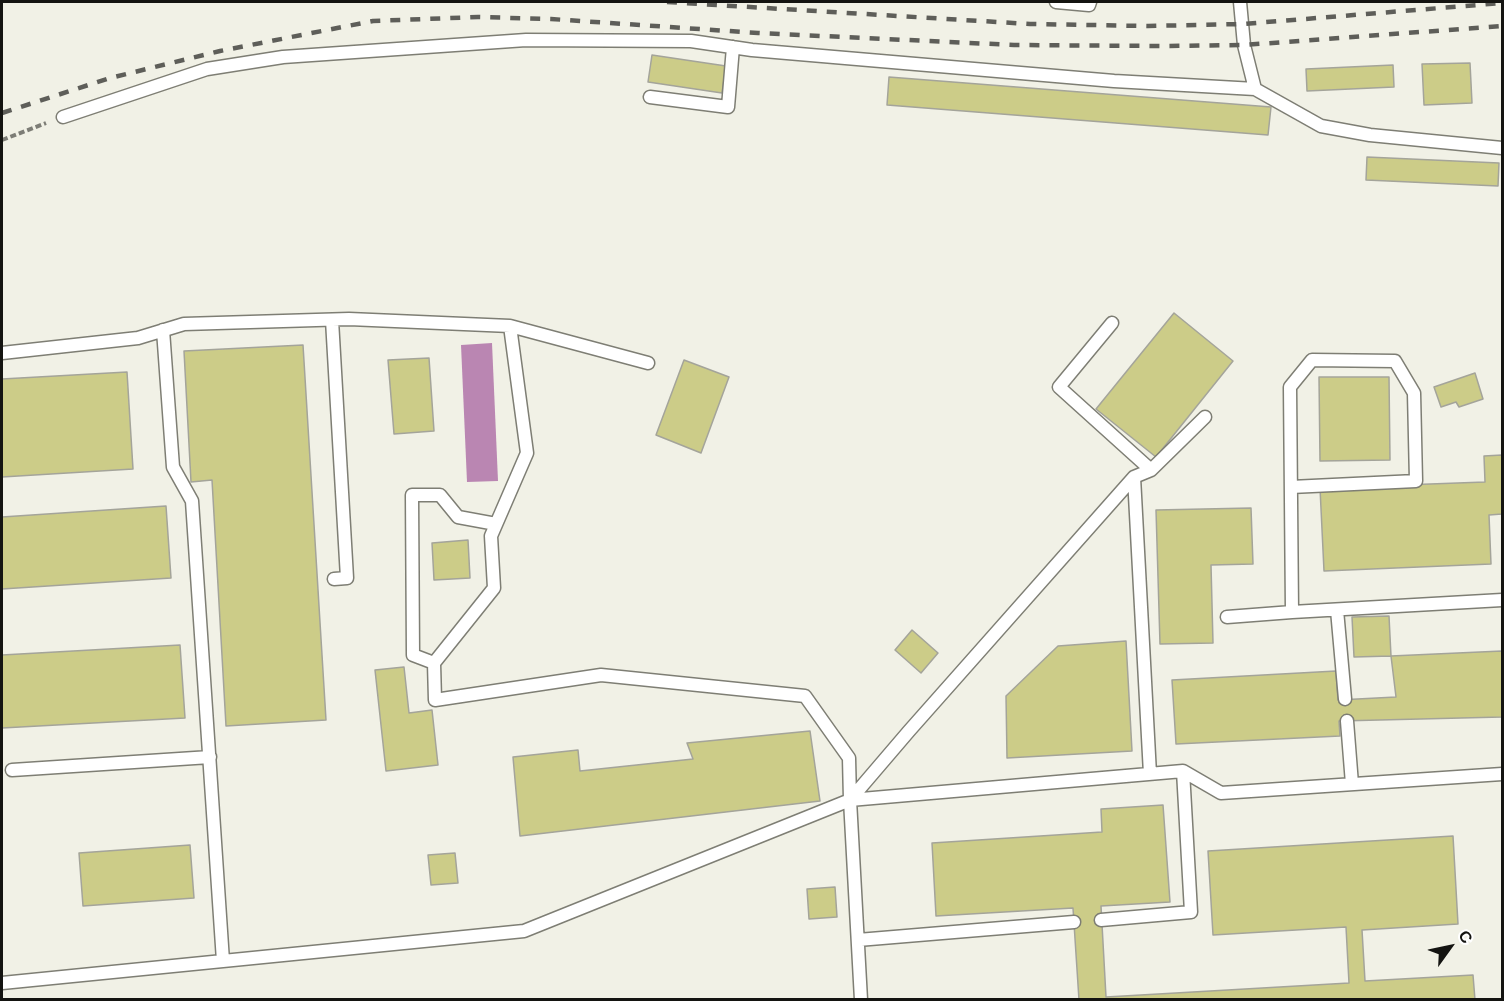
<!DOCTYPE html>
<meta charset="utf-8">
<style>
body{margin:0}
#map{position:relative;width:1504px;height:1001px;overflow:hidden;background:#f1f1e6;font-family:"DM Sans",sans-serif}
canvas{display:block}
.frame{position:absolute;inset:0;border:3px solid #141411;pointer-events:none}
.north{position:absolute;left:1420px;top:917px;width:60px;height:60px;-webkit-text-stroke:4px #fff;paint-order:stroke;rotate:57deg;font-size:16px;font-weight:700;line-height:24px;text-align:center;color:#141411}
.north::after{content:'';display:block;margin:auto;width:21px;height:27px;background:#141411;clip-path:polygon(50% 0,100% 100%,50% 72%,0 100%)}
</style>
<div id="map">
<canvas width="1504" height="1001"></canvas>
<div class="frame"></div>
<div class="north">С</div>
</div>
<script>
const context = document.querySelector('canvas').getContext('2d');
context.lineJoin = 'round';
function fill(path, color) { context.fillStyle = color; context.fill(path, 'evenodd'); }
function trace(path, color, width, dash) { context.strokeStyle = color; context.lineWidth = width; context.lineCap = dash ? 'butt' : 'round'; context.setLineDash(dash || []); context.stroke(path); }
fill(new Path2D(`
 M492 343 498 481 467 482 461 345Z`), '#ba86b2');
const building = new Path2D(`
 M652 55 726 66 722 93 648 82Z
 M1470 63 1472 103 1424 105 1422 64Z
 M1393 65 1394 87 1307 91 1306 69Z
 M889 77 1271 107 1268 135 887 105Z
 M1367 157 1499 163 1498 186 1366 180Z
 M1174 313 1233 361 1156 457 1096 409Z
 M303 345 326 720 226 726 212 480 191 482 184 351Z
 M429 358 434 431 394 434 388 360Z
 M684 360 729 377 701 453 656 435Z
 M127 372 133 469 2 477V379Z
 M1475 373 1483 399 1459 407 1456 402 1441 407 1434 387Z
 M1319 377H1389L1390 460 1320 461Z
 M1502 455V514L1489 515 1491 564 1324 571 1320 488 1485 482 1484 456Z
 M166 506 171 578 2 589V517Z
 M1251 508 1253 564 1211 565 1213 643 1160 644 1156 510Z
 M468 540 470 578 434 580 432 543Z
 M1389 616 1391 656 1354 657 1352 617Z
 M912 630 938 653 921 673 895 650Z
 M1126 641 1132 751 1007 758 1006 696 1058 646Z
 M180 645 185 718 2 728V655Z
 M1502 651V717L1339 721 1340 736 1176 744 1172 680 1336 671 1338 700 1396 697 1391 656Z
 M404 667 409 713 432 710 438 765 386 771 375 670Z
 M810 731 820 801 520 836 513 757 578 750 580 771 693 759 687 743Z
 M1163 805 1170 902 1101 906 1106 997 1349 983 1346 927 1213 935 1208 851 1453 836 1458 924 1362 930 1365 981 1473 975 1475 1000H1079L1073 908 936 916 932 843 1102 832 1101 809Z
 M190 845 194 898 83 906 79 853Z
 M455 853 458 883 431 885 428 855Z
 M835 887 837 917 809 919 807 889Z`);
fill(building, '#cc8');
trace(building, '#a4a49a', 1.5);
const lane = new Path2D(`
 M1056 2 1089 5 1090 2
 M1240 2 1244 45 1255 89
 M650 97 728 107 733 47
 M63 117 207 69 283 57 526 40 691 41 752 50 1114 81 1255 89 1321 126 1370 135 1502 148
 M332 320 347 578 334 579
 M1112 323 1059 387 1151 470
 M510 326 527 453 491 536 494 588 434 663 435 700 601 675 805 696 849 758 850 800 861 1000
 M163 330 173 467 192 501 223 961
 M2 353 138 338 184 324 349 319 510 326 648 363
 M1134 477 1150 774
 M1291 487 1416 481 1414 393 1395 361 1312 360 1290 387 1292 612 1502 600
 M1337 610 1345 699
 M1227 617 1292 612
 M434 663 413 655 412 495H440L458 517 496 524
 M1347 721 1352 784
 M12 770 210 757
 M850 800 909 731 1134 477 1151 470 1205 417
 M1101 920 1191 912 1183 771
 M858 940 1074 922
 M2 983 524 931 850 800 1183 771 1221 793 1502 774`);
trace(lane, '#7e7e74', 15);
trace(new Path2D(`
 M2 140 46 123`), '#7d7d76', 4, [6, 3]);
trace(lane, '#fff', 12);
trace(new Path2D(`
 M667 2 1030 24 1148 26 1243 24 1502 3
 M2 113 110 78 220 51 373 21 478 17 551 19 758 33 1014 45 1160 46 1244 45 1502 26`), '#5e5e59', 4.5, [10, 10]);
</script>
